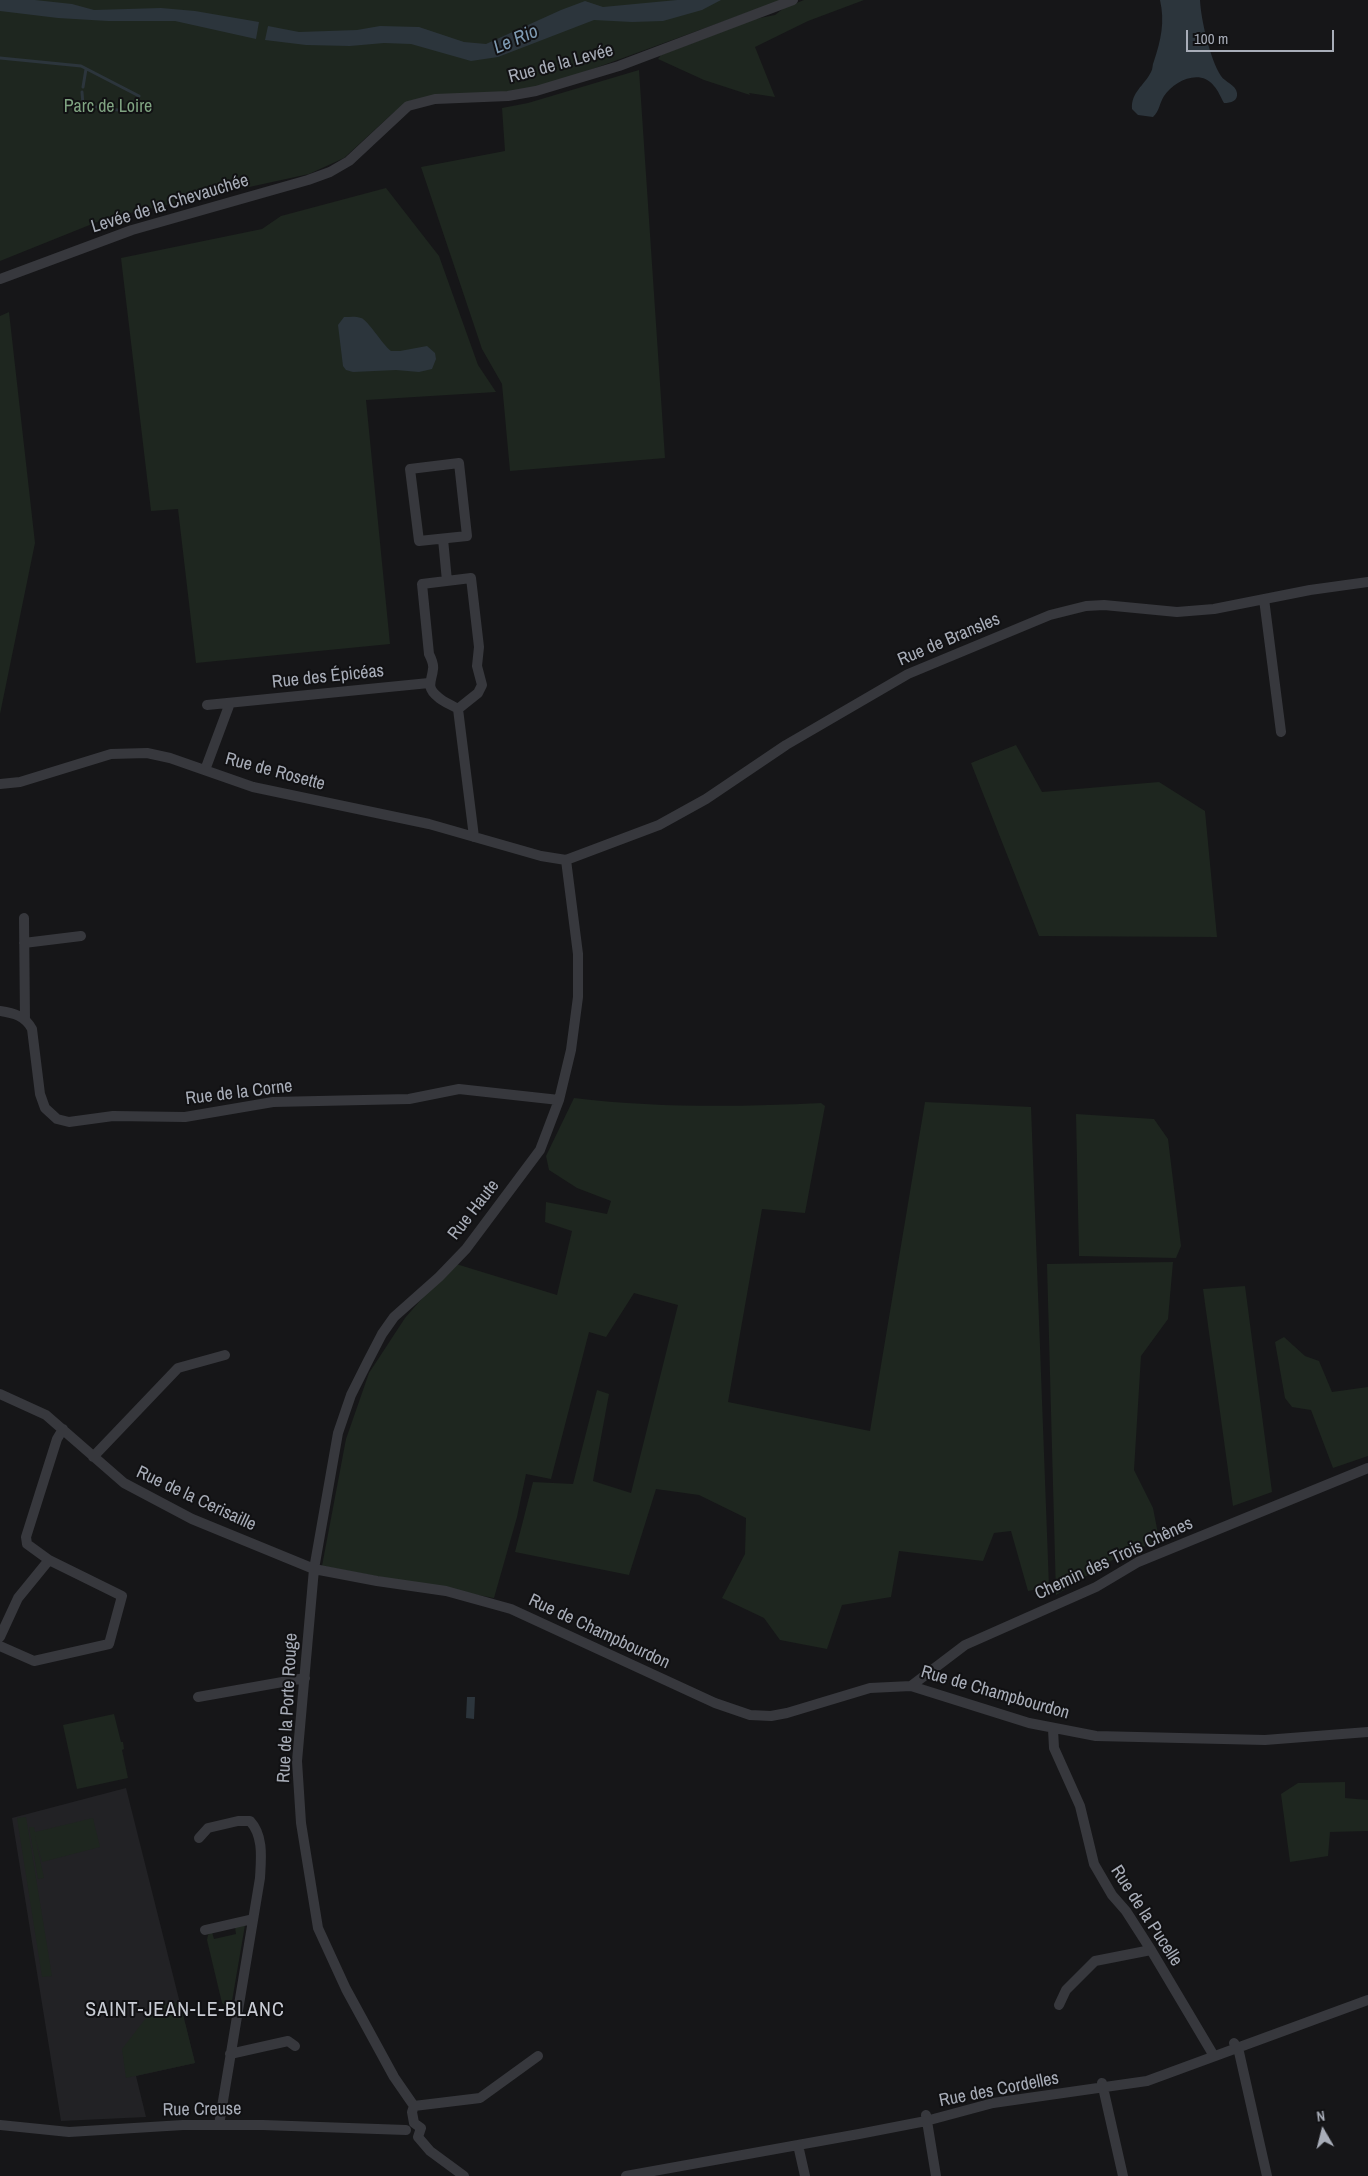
<!DOCTYPE html>
<meta charset="utf-8">
<style>
body{margin:0}
#map{position:relative;width:1368px;height:2176px;overflow:hidden;background:#161618;font-family:"Archivo Narrow",sans-serif}
canvas{display:block}
.north{position:absolute;left:1298px;top:2106px;width:50px;height:50px;-webkit-text-stroke:4px #111113;paint-order:stroke;rotate:352deg;font-size:14px;font-weight:700;line-height:20px;text-align:center;color:#a8adb8}
.north::after{content:'';display:block;margin:auto;width:18px;height:22px;background:#a8adb8;clip-path:polygon(50% 0,100% 100%,50% 72%,0 100%)}
.scale{position:absolute;left:1186px;top:30px;width:148px;height:22px;box-sizing:border-box;border:2px solid #a8adb8;border-top:0;padding-left:6px;font-size:15px;line-height:18px;white-space:nowrap;color:#a8adb8;-webkit-text-stroke:4px #111113;paint-order:stroke}
</style>
<div id="map">
<canvas width="1368" height="2176"></canvas>
<div class="north">N</div>
<div class="scale">100 m</div>
</div>
<script>
const context = document.querySelector('canvas').getContext('2d');
context.lineJoin = 'round';
function fill(path, color) { context.fillStyle = color; context.fill(path, 'evenodd'); }
function trace(path, color, width, dash) { context.strokeStyle = color; context.lineWidth = width; context.lineCap = dash ? 'butt' : 'round'; context.setLineDash(dash || []); context.stroke(path); }
function drawText(font, color, halo, rows, align = 'center') {
  context.font = font + ' "Archivo Narrow",sans-serif'; context.lineWidth = 4; context.setLineDash([]); context.textBaseline = 'middle'; context.strokeStyle = halo; context.fillStyle = color; for (const [text, x, y, turn = 0] of rows) {
    context.save(); context.translate(x, y); context.rotate((+turn || 0) * Math.PI / 180); context.textAlign = isNaN(turn) ? turn : align; if (halo) context.strokeText(text, 0, 0); context.fillText(text, 0, 0); context.restore();
  }
}
fill(new Path2D(`
 M126 1788 195 2063 136 2076 146 2117 61 2121 12 1818Z`), '#222225');
fill(new Path2D(`
 M0 0H782L557 82 508 93 410 101 392 114 344 158 309 174 107 218 0 261Z
 M804 0H864L808 21 755 47 775 97 749 93 750 95 704 80 658 59 661 55 755 19 775 15 784 8Z
 M639 70 665 458 510 471 502 384 482 349 421 167 505 151 502 108 528 103Z
 M386 188 439 256 478 365 496 392 366 400 390 644 196 663 178 509 151 511 121 258 262 229 281 216Z
 M9 312 35 543 0 714V316Z
 M1016 745 1042 792 1159 782 1205 811 1217 937 1039 936 971 763Z
 M574 1098C656 1108 739 1107 821 1103L825 1106 805 1213 762 1209 728 1402 870 1431 925 1102 1031 1107 1049 1587 1028 1591 1011 1531 994 1533 983 1561 899 1551 891 1597 842 1605 827 1649 780 1640 764 1618 722 1598 745 1554 746 1518 699 1495 656 1489 629 1575 515 1552 533 1482 573 1484 597 1390 609 1394 593 1481 631 1493 678 1305 634 1293 606 1337 589 1332 551 1479 526 1474 517 1517 494 1598 322 1566 346 1439 369 1373 405 1318 453 1263 557 1295 572 1231 545 1222 546 1202 607 1214 611 1201 577 1188 549 1170 546 1156Z
 M1076 1114 1154 1119 1168 1139 1181 1246 1176 1258 1079 1256Z
 M1173 1262 1168 1319 1141 1356 1134 1470 1153 1508 1160 1544 1130 1549 1056 1595 1047 1264Z
 M1245 1286 1272 1492 1233 1506 1203 1289Z
 M1284 1337 1305 1356 1319 1361 1332 1392 1368 1387V1456L1333 1468 1311 1410 1292 1407 1285 1398 1275 1342Z
 M114 1714 121 1742H123L124 1749 122 1750 128 1778 77 1789 63 1725Z
 M1345 1782V1798L1368 1800V1831L1330 1832 1328 1856 1290 1862 1281 1794 1298 1783Z
 M26 1817 52 1976 42 1977 17 1818Z
 M93 1818 100 1847 42 1862 35 1836 44 1878 38 1879 29 1827H34L35 1832Z
 M245 1925 231 2007H227L222 2003 207 1940 208 1935 212 1932 214 1939 236 1934 235 1927Z
 M180 2002 195 2063 126 2078 122 2049 156 2005Z`), '#1e261f');
fill(new Path2D(`
 M0 0H35L72 4 94 10 161 8 195 11 259 22 256 39 175 21H108L58 18 0 11Z
 M677 0H721L702 10 663 21 632 22 594 20 498 57 471 61 411 44 384 43 350 46 306 45 265 40 268 26 299 32 357 30 380 26 419 27 464 42 486 44 561 10 585 1 603 7Z
 M1160 0H1200C1201 20 1210 59 1221 76 1225 82 1236 85 1237 93 1238 101 1231 103 1224 103 1221 98 1218 90 1214 86 1200 68 1174 81 1164 96 1159 104 1160 110 1153 117L1138 115 1132 109C1131 92 1144 86 1151 72 1153 69 1152 65 1154 61 1161 40 1165 22 1160 0Z
 M344 317C349 317 356 316 361 318 368 320 382 344 391 351H400L427 346 435 353 436 359 432 369 419 372 396 370 353 372 346 370 343 366 338 325Z
 M467 1697H475L474 1719 466 1718Z`), '#2c353c');
trace(new Path2D(`
 M0 58 81 66 139 96
 M83 87 86 69
 M82 92 83 105 132 112`), '#2c353c', 3);
trace(new Path2D(`
 M0 279 132 230 308 180 330 172 349 161 408 106 435 99 508 96 536 91 619 66 793 0
 M459 463 467 536 419 541 410 469Z
 M443 539 447 581
 M471 578 479 647 477 666 482 685 478 693 458 709C452 705 443 702 438 697 425 687 432 681 433 669 434 664 431 658 429 654L422 584Z
 M1264 599 1281 732
 M207 705 429 683
 M458 709 474 837
 M205 770 230 703
 M0 784 20 782 111 754 147 753 170 758 253 787 429 824 541 856 566 860
 M566 860 659 825 706 799 786 745 908 674 1050 615 1086 606 1104 605 1177 612 1214 609 1310 590 1368 582
 M24 918 25 1020
 M24 943 81 936
 M0 1011C14 1013 25 1016 32 1029L40 1094 45 1108 57 1119 69 1122 113 1116 185 1117 273 1102 409 1099 459 1089 559 1100
 M0 1394 46 1415 124 1483 192 1519 314 1569 377 1581 446 1591 511 1609 715 1703 750 1715 771 1716 787 1713 870 1688 911 1686 1029 1723 1096 1736 1265 1740 1368 1732
 M93 1457 178 1368 225 1355
 M0 1637 18 1598 49 1560
 M0 1646 34 1661 109 1644 122 1596 49 1560 27 1544 26 1537 57 1439 63 1429
 M911 1686 965 1645 1096 1587 1138 1562 1368 1468
 M198 1697 305 1678
 M1053 1729 1054 1748 1080 1806 1094 1864 1112 1895 1126 1911 1151 1950 1214 2056
 M199 1838 208 1828 238 1821H250C264 1836 261 1859 260 1878L219 2125
 M205 1930 253 1919
 M1059 2005 1066 1990 1095 1961 1151 1950
 M1234 2043 1239 2052 1267 2176
 M230 2054 288 2041 295 2046
 M1102 2083 1123 2176
 M414 2106 480 2098 538 2056
 M926 2115 936 2176
 M414 2123 412 2112 414 2106 394 2077 346 1989 318 1928 301 1823 297 1761 314 1569 338 1433 351 1395 368 1361 382 1334 394 1317 439 1277 466 1249 540 1150 559 1100 571 1050 578 997V954L566 860
 M414 2123 421 2128 418 2137
 M0 2125 69 2132 183 2125H263L406 2130
 M418 2137 430 2151 464 2176
 M798 2145 805 2176
 M626 2176 859 2134 926 2121 993 2103 1147 2081 1368 2000`), '#37383d', 10);
drawText('18px', '#a8adb8', '#111113', [
 ["Rue de la Levée",561,64,-15],
 ["Levée de la Chevauchée",170,204,-17],
 ["Rue de Bransles",949,640,-23],
 ["Rue des Épicéas",328,677,-6],
 ["Rue de Rosette",275,772,15],
 ["Rue de la Corne",239,1093,-7],
 ["Rue Haute",474,1210,-52],
 ["Rue de la Cerisaille",196,1499,25],
 ["Chemin des Trois Chênes",1114,1559,-25],
 ["Rue de Champbourdon",599,1632,25],
 ["Rue de Champbourdon",995,1693,16],
 ["Rue de la Porte Rouge",288,1708,-87],
 ["Rue de la Pucelle",1146,1916,57],
 ["Rue des Cordelles",999,2090,-11],
 ["Rue Creuse",202,2110,-1]
]);
drawText('18px', '#7fa381', '#111113', [
 ["Parc de Loire",108,107]
]);
drawText('italic 19px', '#7f9bb3', '#111113', [
 ["Le Rio",516,40,-23]
]);
context.letterSpacing = '1px';
drawText('20px', '#c9ccd4', '#111113', [
 ["SAINT-JEAN-LE-BLANC",185,2011]
]);
context.letterSpacing = '0px';
</script>
